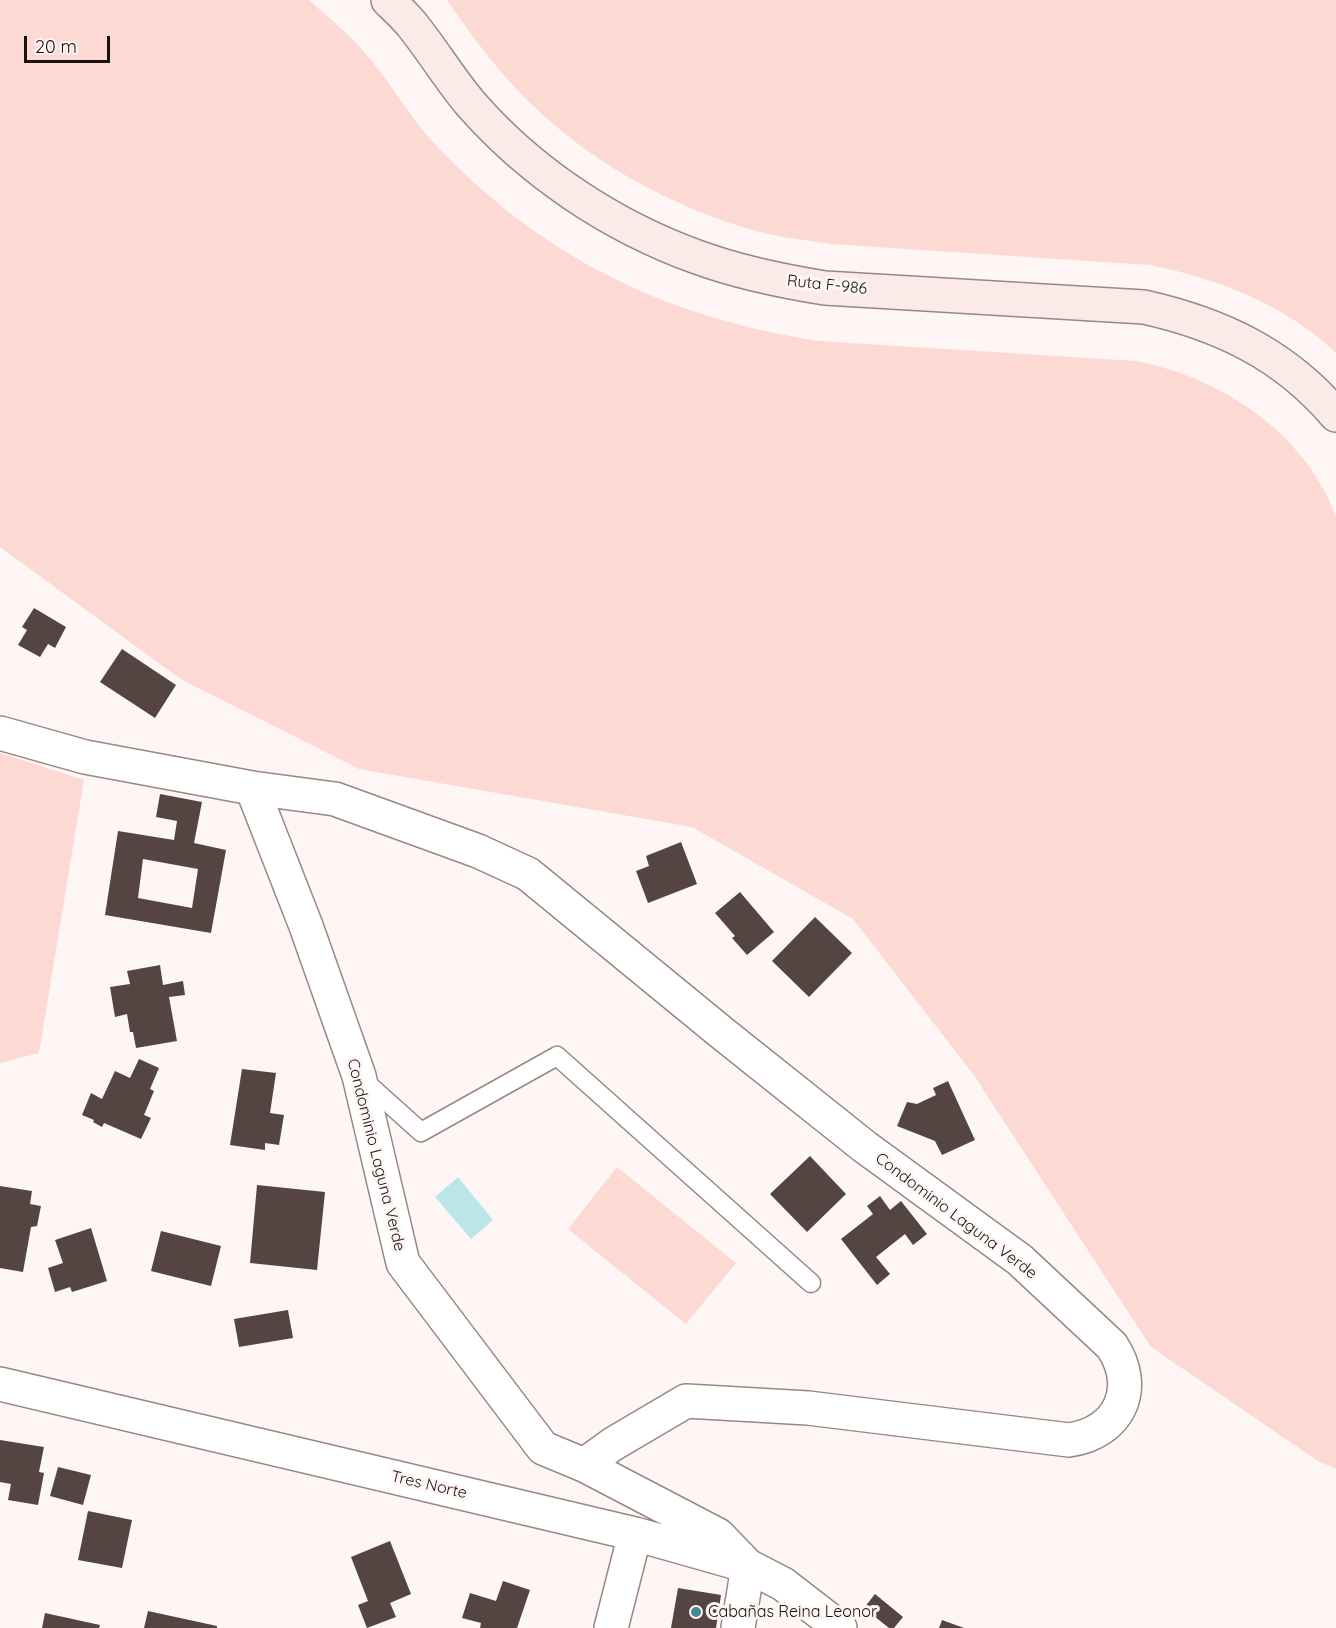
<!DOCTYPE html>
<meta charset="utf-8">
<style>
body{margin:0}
#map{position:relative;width:1336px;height:1628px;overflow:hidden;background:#fef6f4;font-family:Quicksand,sans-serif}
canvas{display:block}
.scale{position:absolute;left:24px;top:36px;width:86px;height:27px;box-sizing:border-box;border:3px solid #181211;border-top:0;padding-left:8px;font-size:18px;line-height:21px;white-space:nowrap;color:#181211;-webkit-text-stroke:4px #fef6f4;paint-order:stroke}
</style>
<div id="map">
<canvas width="1336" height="1628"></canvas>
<div class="scale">20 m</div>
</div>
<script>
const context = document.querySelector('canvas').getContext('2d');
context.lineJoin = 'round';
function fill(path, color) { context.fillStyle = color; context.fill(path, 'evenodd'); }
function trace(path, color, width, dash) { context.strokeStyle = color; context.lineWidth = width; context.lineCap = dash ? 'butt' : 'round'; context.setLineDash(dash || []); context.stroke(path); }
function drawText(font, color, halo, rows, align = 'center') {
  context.font = font + ' Quicksand,sans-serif'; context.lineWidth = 6; context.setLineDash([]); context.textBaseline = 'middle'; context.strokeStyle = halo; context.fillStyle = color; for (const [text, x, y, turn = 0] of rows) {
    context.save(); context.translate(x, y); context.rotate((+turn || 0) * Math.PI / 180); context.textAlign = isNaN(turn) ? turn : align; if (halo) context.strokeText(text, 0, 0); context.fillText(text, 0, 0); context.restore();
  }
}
fill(new Path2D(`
 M0 0H309C330 19 354 38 371 60 392 86 409 115 431 140 539 256 663 317 819 341L1136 361C1222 378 1303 431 1336 516V1469L1318 1461 1151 1347 973 1074 853 919 692 827 359 769 182 680 0 547Z
 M447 0H1336V353C1285 304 1218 279 1150 265L830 244C803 240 776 237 749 229 655 201 566 148 502 73 482 50 464 25 447 0Z
 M0 753 84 780 39 1053 0 1063Z
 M617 1167 736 1263 686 1324 568 1229Z`), '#fcd9d3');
fill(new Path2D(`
 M458 1177 493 1220 471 1239 435 1197Z`), '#bce5ea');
fill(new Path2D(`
 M34 608 66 627 55 648 48 644 40 657 18 645 27 630 22 627Z
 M122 649 176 685 155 718 100 682Z
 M160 794 202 802 194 843 226 850 211 933 105 915 118 831 174 840 177 821 156 817ZM143 859 198 869 192 908 138 898Z
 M681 842 697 884 648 903 636 871 649 866 646 856Z
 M740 892 774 932 747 955 732 938 735 936 715 913Z
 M815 917 852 953 809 997 772 961Z
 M160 965 163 985 183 981 185 995 169 997 177 1041 136 1048 133 1032H130L127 1014 115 1017 110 987 130 984 127 971Z
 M139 1059 159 1068 150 1089 154 1091 144 1115 151 1118 141 1139 104 1123 102 1127 93 1122 94 1120 82 1115 91 1093 102 1099 115 1071 130 1078Z
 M242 1069 276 1073 270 1113 284 1115 279 1145 265 1143V1150L230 1145Z
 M948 1081 975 1140 942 1155 935 1141 897 1126 907 1102 917 1104 936 1095 933 1088Z
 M810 1156 846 1194 807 1232 770 1194Z
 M257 1185 325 1192 317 1270 250 1263Z
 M0 1186 32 1191 30 1204 41 1206 37 1226 31 1227 23 1272 0 1268Z
 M880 1196 890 1210 901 1201 927 1234 913 1245 905 1234 876 1257 890 1274 877 1285 841 1239 873 1214 867 1206Z
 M91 1228 107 1281 72 1292 70 1287 55 1292 48 1268 63 1263 55 1240Z
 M161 1231 221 1246 211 1286 151 1271Z
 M288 1310 293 1338 239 1347 234 1319Z
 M0 1440 44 1447 39 1472 44 1473 38 1505 8 1500 11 1484 0 1482Z
 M58 1467 91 1475 83 1505 50 1496Z
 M88 1511 132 1520 122 1568 78 1560Z
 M390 1541 411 1594 390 1603 396 1617 367 1628 358 1605 368 1601 351 1557Z
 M503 1581 530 1590 517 1628H480L481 1623 462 1618 470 1593 496 1601Z
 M678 1588 721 1595 716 1628H671Z
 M875 1594 903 1617 894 1628H889L864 1608Z
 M148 1611 217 1626V1628H144Z
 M45 1613 100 1625 99 1628H42Z
 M942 1620 964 1628H939Z`), '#544542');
const service = new Path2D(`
 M362 1079 421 1132 557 1056 811 1283`);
const minor = new Path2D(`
 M0 733 85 757 252 788 306 926 359 1076 403 1263 543 1448 584 1465 718 1535 748 1566
 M252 788 335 799 478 851 528 874 722 1033 865 1147 1020 1260 1112 1346C1140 1389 1119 1433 1069 1440L808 1408 686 1401 613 1444 584 1465
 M0 1384 635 1534 748 1566 783 1584 840 1628
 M611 1628 635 1534
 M738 1628 748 1566`);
const secondary = new Path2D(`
 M388 0C396 8 406 17 413 26 433 51 449 78 470 103 530 172 611 226 697 257 738 272 781 281 825 288L1144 307C1220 324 1284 354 1336 415`);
trace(service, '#988784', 21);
trace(minor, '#988784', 36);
trace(secondary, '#988784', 36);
trace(service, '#fff', 18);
trace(minor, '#fff', 33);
trace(secondary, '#faebe8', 33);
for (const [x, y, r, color] of [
 [696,1612,6,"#448b93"]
]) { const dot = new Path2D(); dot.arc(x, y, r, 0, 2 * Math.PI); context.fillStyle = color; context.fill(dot); trace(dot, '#fef6f4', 2); }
drawText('16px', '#181211', '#fef6f4', [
 ["Ruta F-986",827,285,6],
 ["Condominio Laguna Verde",376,1155,76],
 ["Condominio Laguna Verde",956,1216,37],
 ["Tres Norte",429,1485,13]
]);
drawText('16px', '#181211', '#fef6f4', [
 ["Cabañas Reina Leonor",708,1612]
], 'left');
</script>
